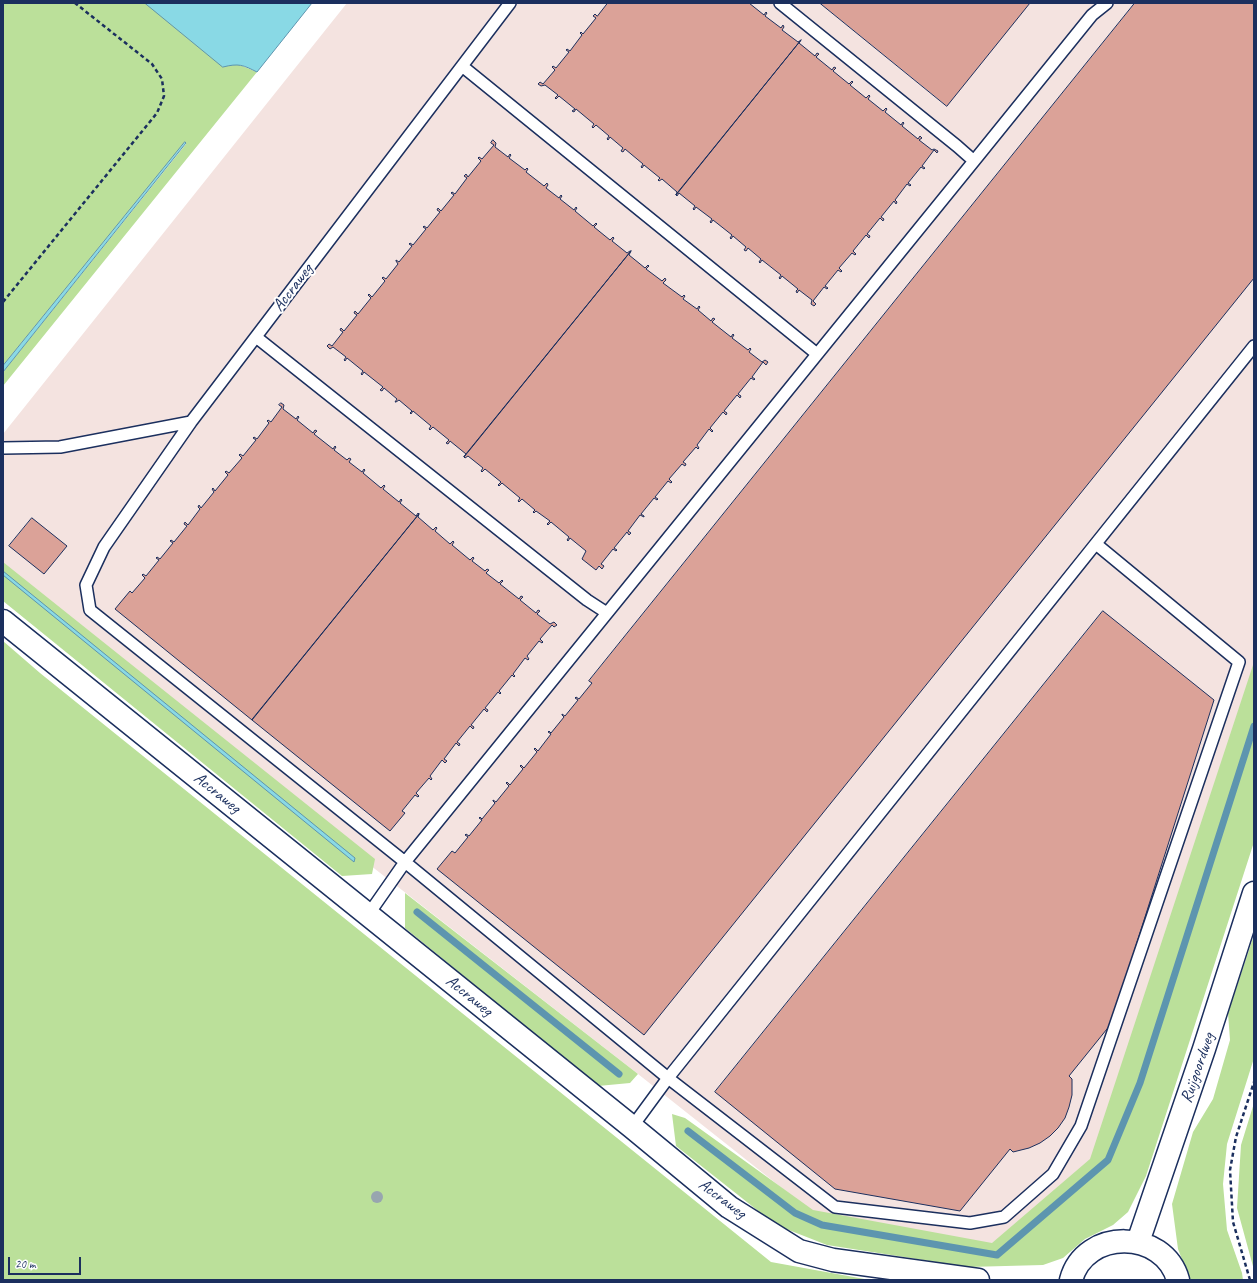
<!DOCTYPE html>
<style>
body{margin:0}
#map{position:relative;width:1257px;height:1283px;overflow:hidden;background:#fff;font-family:Caveat,sans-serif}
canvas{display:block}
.frame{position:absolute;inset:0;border:4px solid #1b2f5e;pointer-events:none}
.scale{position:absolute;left:8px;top:1257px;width:73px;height:18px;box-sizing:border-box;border:2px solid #1b2f5e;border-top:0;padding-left:5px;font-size:12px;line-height:14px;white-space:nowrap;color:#1b2f5e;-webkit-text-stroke:3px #fff;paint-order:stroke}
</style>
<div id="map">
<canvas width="1257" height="1283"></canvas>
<div class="frame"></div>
<div class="scale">20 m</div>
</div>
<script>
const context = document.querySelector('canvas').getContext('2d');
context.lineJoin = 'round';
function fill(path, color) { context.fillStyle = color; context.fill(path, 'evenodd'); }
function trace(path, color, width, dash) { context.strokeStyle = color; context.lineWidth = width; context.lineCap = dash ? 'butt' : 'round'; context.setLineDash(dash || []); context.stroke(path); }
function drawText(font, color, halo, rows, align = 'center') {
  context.font = font + ' Caveat,sans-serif'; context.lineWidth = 4; context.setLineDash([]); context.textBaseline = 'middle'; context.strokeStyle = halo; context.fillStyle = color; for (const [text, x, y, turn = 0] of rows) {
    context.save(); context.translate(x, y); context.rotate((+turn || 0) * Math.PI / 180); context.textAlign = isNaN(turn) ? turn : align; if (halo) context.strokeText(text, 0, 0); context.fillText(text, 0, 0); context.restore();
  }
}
fill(new Path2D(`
 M347 3H1254V782L1150 1099 1021 1250 826 1223 638 1074 3 579V434Z`), '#f4e3e0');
fill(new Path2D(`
 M3 3H145L235 64 240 65 257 72 3 386V372L186 144 185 142 3 366Z
 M3 562 375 859 372 874 342 876 3 601Z
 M3 641 40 673 771 1262 870 1280H3Z
 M1254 662V842L1146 1176 1128 1212 1113 1225 1085 1239 1063 1258 1043 1265 968 1267 827 1245 776 1225 676 1146 672 1114 685 1118 813 1210 992 1243 1090 1159Z
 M405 893 638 1074 630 1083 598 1086 405 928Z
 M1254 935V1058L1227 1144 1223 1184 1227 1230 1242 1273 1243 1280H1190L1178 1249 1172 1204 1193 1132 1213 1099 1230 1040 1228 1013Z
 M1254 1103V1270L1237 1208 1241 1145Z`), '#bbe09a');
const water = new Path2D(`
 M145 3H312L257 72C243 65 239 63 223 67Z
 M185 142 186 143 3 372V366Z
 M3 571 355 858 354 862 3 575Z`);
fill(water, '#89d9e5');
trace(water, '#5d95af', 1);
trace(new Path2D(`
 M417 912 619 1074
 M688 1131 795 1213 822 1225 997 1255 1108 1160 1140 1083 1254 726`), '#5d95af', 7);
const building = new Path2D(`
 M608 3H749L764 15 766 12 767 13 765 16 781 28 783 25 784 27 782 30 798 42 801 40 676 195 677 192 662 179 659 181 658 180 660 178 644 165 642 168 641 167 643 164 625 149 623 152 621 151 623 148 610 137 608 140 607 139 609 136 596 125 593 128 592 127 594 124 576 109 574 112 572 111 575 109 559 96 556 99 555 98 558 95 545 85 541 86 538 84 540 82 543 84 555 70 552 67 553 66 556 68 569 52 566 50 567 49 570 51 582 35 580 33 581 32 583 34 596 18 593 16 595 14 597 16Z
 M820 3H1030L947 106Z
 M1135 3H1254V278L644 1035 437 869 452 851 455 853 468 837 465 835 466 834 469 836 482 820 479 818 480 817 482 819 495 803 493 801V800L496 802 509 786 506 783 507 782 510 785 523 769 520 766 521 765 524 768 537 752 534 749 535 748 538 751 551 734 548 732 549 731 551 733 564 717 562 715V714L565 716 578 700 575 698 576 697 579 699 592 683 589 681Z
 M801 40 799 43 815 56 817 53 819 54 816 57 832 70 834 67 836 68 833 71 849 84 852 81 853 82 850 85 866 98 869 95 870 96 868 99 883 111 886 108 887 109 885 112 901 125 903 122 904 123 902 126 918 139 920 136 922 138 919 140 932 150 934 149 938 151 937 153 934 150 922 166 925 168 924 169 921 167 908 183 911 185 910 186 907 184 895 200 897 202 896 204 894 201 881 217 884 219 883 221 880 218 867 234 870 236 869 238 866 235 853 251 856 254 855 255 852 253 839 268 842 271 841 272 838 270 825 286 828 288 827 289 824 287 813 301 816 304 814 306 811 304 812 300 799 290 797 293 796 291 798 289 782 276 780 279 779 278 781 275 762 260 760 263 759 262 761 259 748 248 746 251 744 250 746 247 733 236 731 239 730 238 732 235 713 220 711 223 710 222 712 219 696 207 694 210 693 209 695 206 679 193 677 196 676 195Z
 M493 140 496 143 495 147 508 157 510 154 511 155 509 158 525 170 527 168 528 169 526 172 544 186 547 183 548 185 546 188 559 198 561 195 562 196 560 199 574 210 576 207 577 208 575 211 593 226 596 223 597 224 594 227 610 240 613 237 614 238 612 241 627 253 630 251H631L464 457 466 454 450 441 448 444 446 443 449 440 433 427 430 430 429 429 431 426 413 411 411 414 410 413 412 411 399 400 396 402H395L397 399 384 388 382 391 380 390 383 387 364 372 362 375 361 374 363 371 347 358 345 361 344 360 346 357 333 347 330 349 327 346 329 344 332 346 343 332 340 330 341 328 344 331 357 315 354 313 355 311 358 314 371 298 368 295 369 294 372 297 385 281 382 278 383 277 386 279 398 264 396 261V260L399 262 412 246 409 244 410 243 413 245 426 229 423 227 424 226 427 228 440 212 437 210 438 208 441 211 454 195 451 193 452 192 455 194 467 178 464 176 466 174 468 177 481 161 478 158 479 157 482 159 494 145 491 143Z
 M631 251 629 255 645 268 648 265 649 266 646 269 662 281 665 278 666 280 663 283 682 297 684 295 685 296 683 299 697 309 699 306 700 307 698 310 711 321 713 318 715 319 712 322 731 337 733 334 734 335 732 338 748 350 750 348 751 349 749 352 762 362 765 360 768 362 766 365 763 362 752 377 755 379 754 380 751 378 738 394 741 396 740 398 737 395 724 411 727 413 726 415 723 412 710 428 713 431 712 432 709 429 697 445 699 448 698 449 696 447 683 462 686 464 685 466 682 464 669 479 672 482 671 483 668 481 655 497 658 499 657 500 654 498 641 514 644 516V517L640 515 628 531 631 533 629 535 627 532 614 548 617 550 616 551 613 549 601 564 604 566 602 569 599 566 596 570 582 559 586 551 570 538 568 541 567 540 569 537 551 522 548 525 547 524 550 521 536 511 534 513 533 512 535 510 522 499 519 502 518 501 520 498 502 483 499 486 498 485 501 482 485 469 482 472 481 471 483 468 468 456 465 458 464 457Z
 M281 403 284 405 283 409 296 419 298 416 299 417 297 420 313 433 315 430 317 431 314 434 333 449 335 446 336 447 334 450 347 460 349 458 351 459 349 462 362 472 364 469 365 470 363 473 381 488 384 485 385 486 383 489 399 502 401 499 402 500 400 503 416 516 418 513 419 514 252 720 115 609 130 591 132 593 145 578 142 575 143 574 146 576 159 560 156 558 157 557 160 559 173 543 170 541 171 540 174 542 187 526 184 524 185 522 188 525 200 509 198 507 199 505 201 508 214 492 212 489 213 488 215 491 228 475 225 472 226 471 229 473 242 458 239 455 240 454 243 456 256 440 253 438 254 437 257 439 269 423 267 421 268 420 271 422 282 407 279 405Z
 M419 514 418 517 433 530 436 527 437 528 435 531 450 544 453 541 454 542 452 545 470 560 473 557 474 558 472 561 485 571 487 569 489 570 486 573 499 583 502 580 503 581 500 584 519 599 521 596 523 597 520 600 536 613 538 610 540 611 537 614 550 624 554 622 557 625 554 627 552 625 540 639 543 642 542 643 539 641 527 656 529 659 528 660 525 658 513 674 515 676 514 677 512 675 499 691 501 693 500 694 498 692 485 708 488 710 487 712 484 709 471 725 474 727 473 729 470 726 457 742 460 744 459 746 456 743 444 759 447 761 445 763 442 760 430 776 432 779 431 780 429 778 416 793 419 796 418 797 415 795 402 811 405 813 390 831 252 720Z
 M32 518 67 546 44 574 9 546Z
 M1103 611 1214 700 1111 1024 1069 1076 1072 1079V1095L1069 1107 1065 1118 1058 1128 1050 1136 1040 1143 1029 1148 1013 1152 1010 1149 960 1211 835 1189 715 1092Z`);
fill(building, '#dba298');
trace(building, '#1b2f5e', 1);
const lane = new Path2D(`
 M462 66 817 354
 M974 161 1092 15 1107 3
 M256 337 587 600 607 613
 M191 422 104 547 86 585 90 610 405 862 668 1078 835 1207 970 1223 1004 1217 1053 1174 1081 1126 1239 662 1096 544
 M3 448 60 447 191 422 510 3
 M368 915 405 862 974 161 957 146 780 3
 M632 1127 668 1078 1254 346`);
const street = new Path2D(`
 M3 621 632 1127 729 1207 799 1251 833 1260 978 1280
 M1138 1242 1204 1049 1254 893
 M1071 1280C1085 1228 1164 1229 1178 1280`);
trace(lane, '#1b2f5e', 14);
trace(street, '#1b2f5e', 25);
trace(new Path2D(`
 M3 302 157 113 164 96 162 79 152 64 75 3
 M1250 1280 1233 1222 1230 1170 1236 1137 1254 1082`), '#1b2f5e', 2.5, [4, 3]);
trace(lane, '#fff', 11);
trace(street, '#fff', 22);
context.fillStyle = '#98a5af';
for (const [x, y] of [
 [377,1197]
]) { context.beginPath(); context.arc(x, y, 6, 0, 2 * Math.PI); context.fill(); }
drawText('17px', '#1b2f5e', '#fff', [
 ["Accraweg",293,288,-53],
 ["Accraweg",217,793,39],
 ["Accraweg",469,996,39],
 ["Ruijgoordweg",1198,1068,-71],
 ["Accraweg",722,1199,37]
]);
</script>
